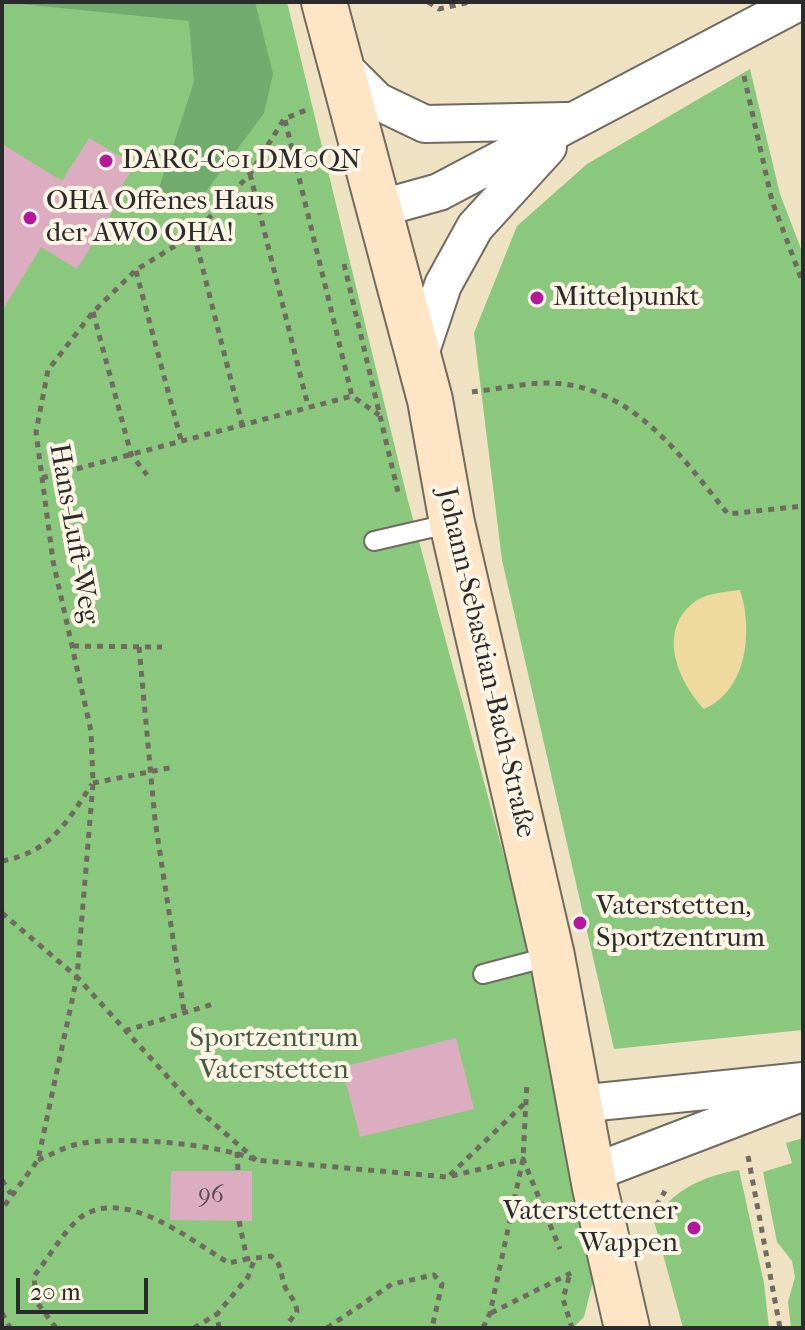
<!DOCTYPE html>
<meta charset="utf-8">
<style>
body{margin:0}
#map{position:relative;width:805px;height:1330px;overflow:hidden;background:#efe2c2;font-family:"IM FELL French Canon",serif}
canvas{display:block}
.frame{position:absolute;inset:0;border:4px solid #2b2b2b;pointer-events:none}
.scale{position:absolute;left:16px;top:1278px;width:132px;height:36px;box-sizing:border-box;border:4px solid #2b2b2b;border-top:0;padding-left:10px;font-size:24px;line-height:28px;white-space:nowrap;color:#2b2b2b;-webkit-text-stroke:6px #fcf5e5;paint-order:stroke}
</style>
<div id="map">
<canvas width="805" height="1330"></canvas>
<div class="frame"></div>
<div class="scale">20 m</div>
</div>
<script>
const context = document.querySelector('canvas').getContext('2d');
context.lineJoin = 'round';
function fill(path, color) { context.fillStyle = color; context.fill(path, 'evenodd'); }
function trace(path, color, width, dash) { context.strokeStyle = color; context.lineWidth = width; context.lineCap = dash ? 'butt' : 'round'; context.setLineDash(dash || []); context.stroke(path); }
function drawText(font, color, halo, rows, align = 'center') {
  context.font = font + ' "IM FELL French Canon",serif'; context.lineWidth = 8; context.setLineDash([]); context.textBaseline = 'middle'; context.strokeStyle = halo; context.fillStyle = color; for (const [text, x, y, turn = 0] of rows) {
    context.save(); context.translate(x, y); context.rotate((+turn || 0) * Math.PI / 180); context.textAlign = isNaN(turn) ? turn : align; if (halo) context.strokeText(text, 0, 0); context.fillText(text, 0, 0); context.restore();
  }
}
fill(new Path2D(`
 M2 2H287L407 497 544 1004 595 1273 584 1317 573 1328H2Z
 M750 69 780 194 803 254V1030L614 1049 502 560 474 333 517 226 587 164Z
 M803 1138V1328H791L788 1302 795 1277 792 1261 777 1242 763 1172 792 1163 786 1143Z
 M739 1170 764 1283 769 1328H683L654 1221C671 1190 706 1175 739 1170Z`), '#8ac87e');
fill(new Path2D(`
 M2 2H255L273 74 264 113 190 213 158 191 194 82 189 21Z`), '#6fac6d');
fill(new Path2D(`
 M740 590C753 630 748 690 704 709 679 682 657 633 692 604 704 593 725 592 740 590Z`), '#eeda9e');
fill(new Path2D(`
 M89 138 135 165 117 193 122 196 77 269 41 247 2 311V144L62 181Z
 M456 1038 474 1109 360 1137 342 1067Z
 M171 1171H252V1221L170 1220Z`), '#dcacc0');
const lane = new Path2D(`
 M374 541 452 523
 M483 974 552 956`);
const street = new Path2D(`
 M339 63 377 101 425 124 566 121
 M378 209 439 192 799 2
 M419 357 443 285 475 227 548 147
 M578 1104 803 1081
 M592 1173 796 1095`);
const secondary = new Path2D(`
 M324 2 430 400 452 523 552 956 595 1188 627 1328`);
trace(lane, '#706b60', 22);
trace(street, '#706b60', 40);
trace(secondary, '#706b60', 48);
trace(new Path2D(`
 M428 2 439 9 470 2
 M744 76 772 201 803 283
 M285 120 352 396 379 415
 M250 174 308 406
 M194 234 242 424
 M344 264 398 492
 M136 271 181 440
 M93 312 131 454 147 475
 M472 392C500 389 536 380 564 384 639 394 684 460 728 514L803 506
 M42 478 352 396
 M73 646 162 647
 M139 647 155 820 184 1011
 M93 783 174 767
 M2 861C51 852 67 822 92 784
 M2 913 77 977 38 1160 2 1209
 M125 1031 216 1003
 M237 1152 238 1171
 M748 1156 780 1328
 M38 1160C51 1155 64 1147 78 1144 118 1135 219 1144 256 1160L447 1177 523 1159 560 1249
 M256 1160 196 1108 77 977 93 783 91 731 53 561 36 432 48 370 93 312 136 270 194 234 250 174 284 119 306 110
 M450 1175 527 1101
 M2 1180 11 1194
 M650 1216 665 1191
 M239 1221 247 1259 271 1256C283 1265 280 1274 285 1287 290 1297 296 1300 297 1312L288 1323 290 1328
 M569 1277 563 1299 572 1328
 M2 1313 10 1328
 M491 1313 571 1273
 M56 1328 36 1301 34 1276C47 1260 66 1228 81 1217 126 1186 191 1241 229 1263L247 1259
 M194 1328 217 1314
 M219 1328 217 1314 248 1277 255 1258
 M327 1328 392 1284 434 1275 442 1284 432 1328
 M483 1328 490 1313 523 1159 527 1082`), '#706b60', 5, [6, 6]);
trace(lane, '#fff', 18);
trace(street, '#fff', 36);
trace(secondary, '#fee5c5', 44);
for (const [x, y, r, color] of [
 [106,161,8,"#b5179e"],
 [30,218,8,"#b5179e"],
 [537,298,8,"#b5179e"],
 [580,923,8,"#b5179e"],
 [694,1228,8,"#b5179e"]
]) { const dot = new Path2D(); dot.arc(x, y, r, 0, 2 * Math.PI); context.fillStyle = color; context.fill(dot); trace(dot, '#fcf5e5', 3); }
drawText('24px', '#574b50', null, [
 ["96",211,1196]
]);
drawText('28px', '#2b2b2b', '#fcf5e5', [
 ["DARC-C01 DM0QN",122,161],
 ["OHA Offenes Haus",46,202],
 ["der AWO OHA!",46,234],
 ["Mittelpunkt",553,298],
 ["Vaterstetten,",596,907],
 ["Sportzentrum",596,939],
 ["Vaterstettener",678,1212,"right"],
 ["Wappen",678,1244,"right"]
], 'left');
drawText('28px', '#2b2b2b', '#fcf5e5', [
 ["Hans-Luft-Weg",73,534,80],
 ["Johann-Sebastian-Bach-Straße",485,663,77]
]);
drawText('28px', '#485a44', '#fcf5e5', [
 ["Sportzentrum",274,1039],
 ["Vaterstetten",274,1071]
]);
</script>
